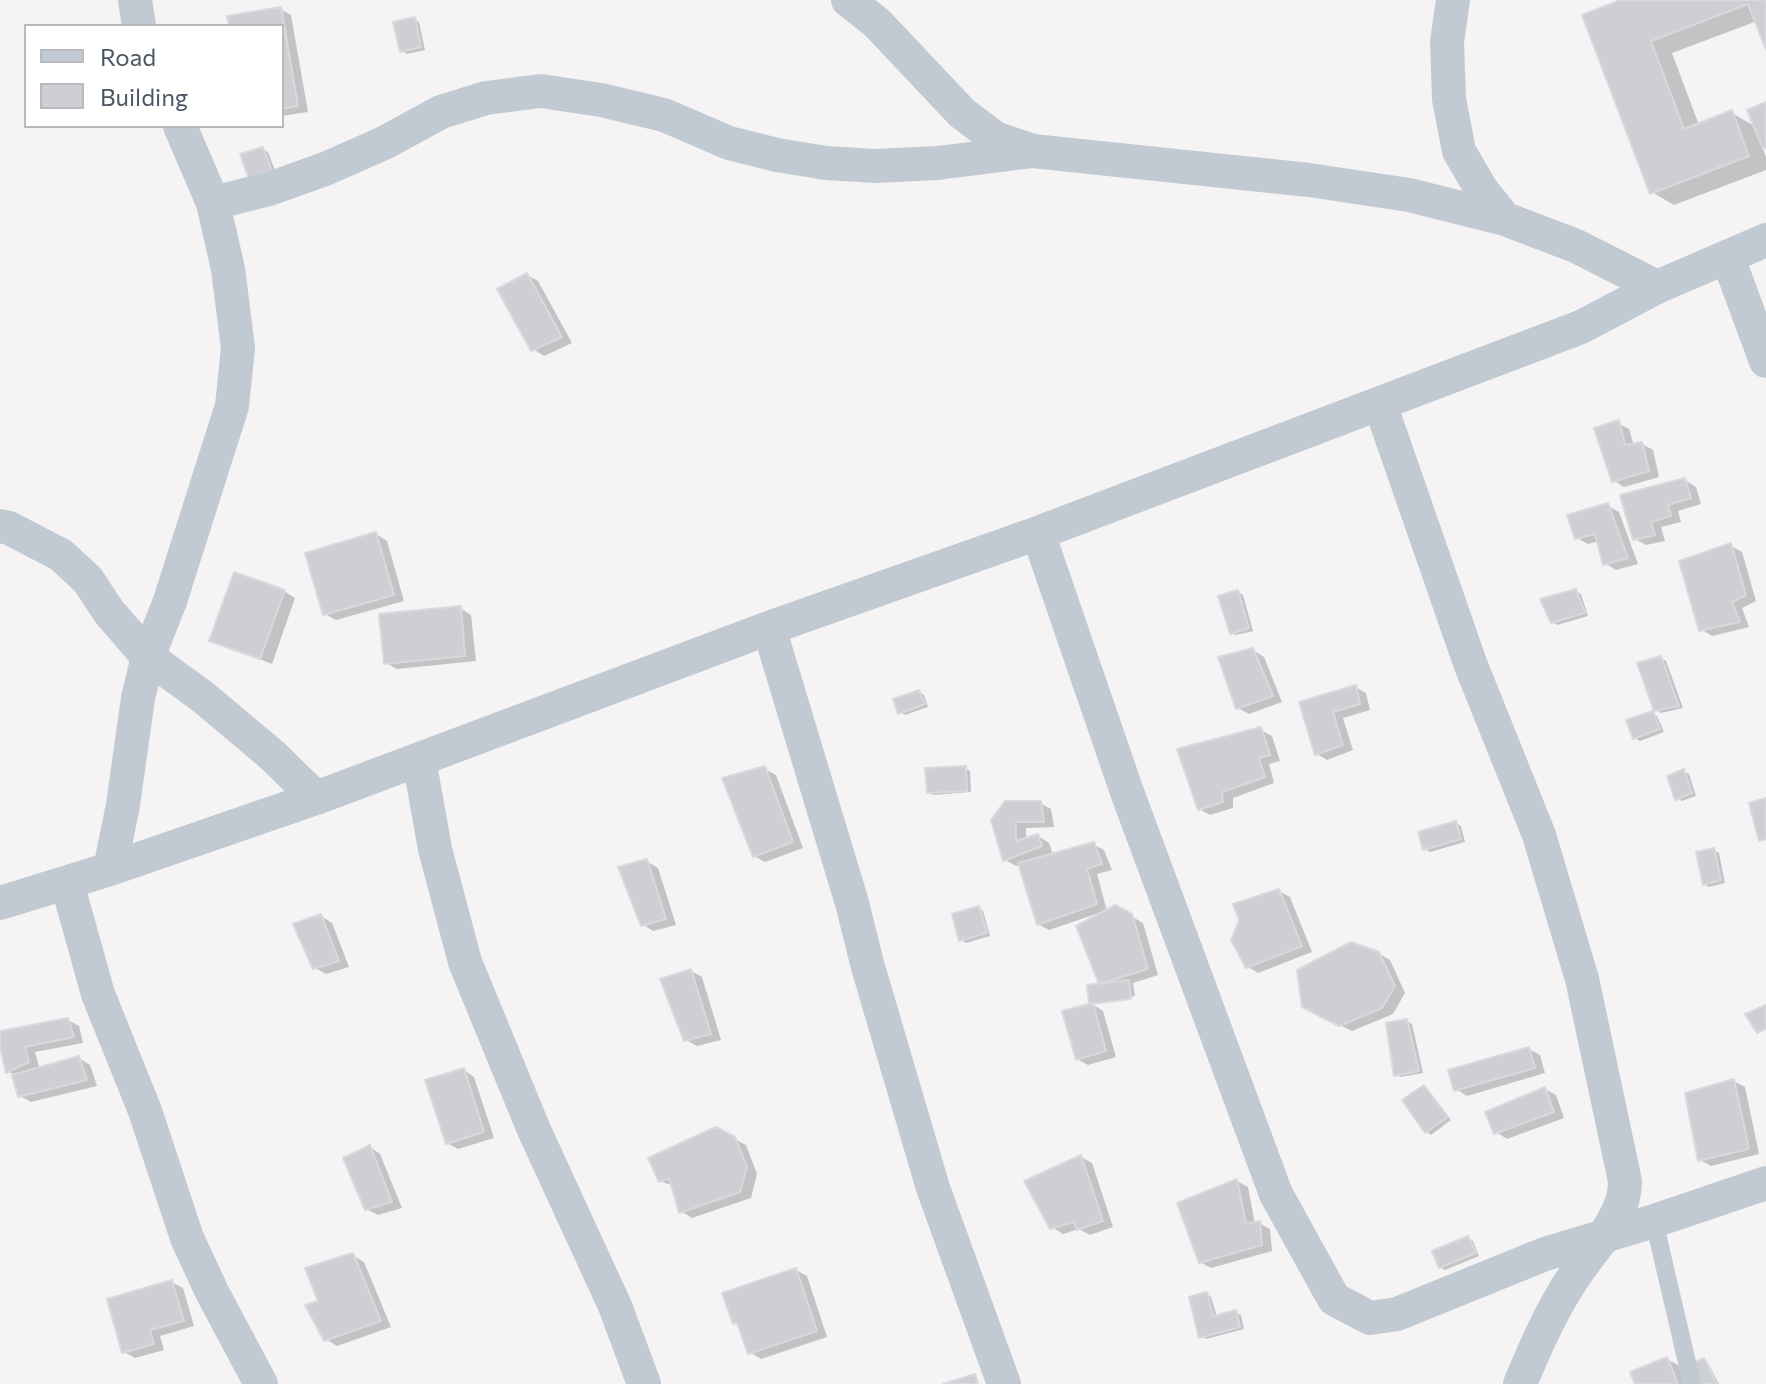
<!DOCTYPE html>
<style>
body{margin:0}
#map{position:relative;width:1766px;height:1384px;overflow:hidden;background:#f5f3f3;font-family:Commissioner,sans-serif}
canvas{display:block}
.legend{position:absolute;left:24px;top:24px;width:260px;height:104px;box-sizing:border-box;background:#fff;border:2px solid #b7bbc0;margin:0;padding:10px 14px;list-style:none;font-size:24px;color:#4a5661}
.legend li{display:flex;align-items:center;gap:16px;height:40px}
.legend b{width:40px;border:2px solid #b7bbc0}
</style>
<div id="map">
<canvas width="1766" height="1384"></canvas>
<ul class="legend">
<li><b style="height:10px;background:#c1cad2"></b>Road</li>
<li><b style="height:22px;background:#cdcfd5"></b>Building</li>
</ul>
</div>
<script>
const context = document.querySelector('canvas').getContext('2d');
context.lineJoin = 'round';
function fill(path, color) { context.fillStyle = color; context.fill(path, 'evenodd'); }
function trace(path, color, width, dash) { context.strokeStyle = color; context.lineWidth = width; context.lineCap = dash ? 'butt' : 'round'; context.setLineDash(dash || []); context.stroke(path); }
fill(new Path2D(`
 M1626 0H1766V45L1757 21 1672 53 1699 125 1732 113 1756 127 1766 105V148L1762 146 1766 157V170L1674 205 1652 192Z
 M280 9 291 15 308 112 282 116V26H231Z
 M414 19 419 22 425 50 407 54 402 51Z
 M263 149 268 152 276 173 256 180Z
 M527 275 538 281 572 343 544 356 533 349Z
 M1618 423 1629 429 1634 446 1642 444 1653 450 1659 477 1624 487 1613 480Z
 M1685 480 1696 487 1701 504 1678 511 1681 522 1661 527 1665 541 1646 545 1635 539Z
 M1608 506 1619 512 1638 564 1616 570 1605 563 1599 541 1588 544 1577 538Z
 M376 534 387 541 404 601 336 620 325 614Z
 M1731 546 1742 552 1756 601 1742 608 1749 627 1712 636 1701 629Z
 M284 591 295 598 272 664 212 640Z
 M1576 591 1581 594 1588 616 1557 625 1552 622Z
 M1238 592 1243 595 1253 631 1236 635 1231 633Z
 M460 608 471 615 476 661 397 669 386 663Z
 M1253 650 1264 657 1282 702 1249 714 1238 708Z
 M1661 658 1666 661 1683 708 1661 713 1656 710Z
 M1355 687 1366 693 1370 710 1343 718 1353 750 1327 760 1317 754 1301 704Z
 M919 692 924 695 928 707 905 715 900 712Z
 M1652 713 1657 716 1664 732 1640 741 1635 738Z
 M1261 730 1272 736 1280 761 1269 764 1274 783 1233 798V808L1210 815 1199 809Z
 M965 768 970 771 971 792 933 795 929 792Z
 M765 769 776 775 803 848 765 862 754 856Z
 M1684 772 1689 774 1696 796 1682 801 1677 798Z
 M1006 803H1040L1051 809 1054 827 1026 828V840L1038 836 1049 843 1053 855 1093 844 1104 850 1112 870 1097 874 1107 911 1115 907 1143 923 1158 975 1133 983 1135 996 1093 1001V1005L1135 1001 1094 1005 1103 1011 1116 1057 1088 1065 1077 1059 1064 1013 1091 1005 1089 987 1102 985 1078 927 1100 915 1099 913 1049 930 1038 924 1020 865 1016 866 1005 860 994 820Z
 M1456 823 1461 826 1465 842 1430 852 1425 849Z
 M1714 850 1719 853 1725 883 1709 887 1704 884Z
 M646 861 658 868 676 925 653 931 642 924Z
 M1279 891 1290 897 1312 952 1258 973 1247 966Z
 M979 908 983 911 990 936 966 943 961 940Z
 M321 916 332 923 349 967 326 974 315 968Z
 M1378 953 1390 960 1405 993 1393 1014 1352 1031 1315 1013Z
 M691 971 702 977 721 1040 697 1046 686 1040Z
 M68 1020 79 1026 83 1043 35 1052 40 1070 79 1058 90 1065 97 1086 31 1102 20 1096 14 1075 8 1071 0 1033Z
 M1407 1021 1412 1024 1423 1073 1401 1077 1396 1074Z
 M1529 1049 1540 1055 1545 1073 1467 1096 1456 1089Z
 M464 1070 474 1077 494 1138 458 1149 447 1143Z
 M1734 1081 1745 1087 1759 1154 1711 1166 1700 1160Z
 M1424 1087 1451 1120 1431 1135 1427 1132Z
 M1545 1089 1556 1095 1564 1118 1507 1139 1496 1132Z
 M734 1139 746 1145 757 1174 751 1198 692 1218 681 1211 674 1186 660 1181Z
 M370 1147 380 1154 402 1208 378 1215 366 1209Z
 M1081 1157 1092 1163 1113 1227 1090 1235 1079 1229 1063 1234 1052 1227Z
 M1237 1181 1248 1187 1255 1224 1259 1223 1270 1229 1272 1251 1211 1268 1200 1262Z
 M1468 1238 1473 1241 1479 1256 1445 1270 1440 1267Z
 M352 1255 364 1262 391 1327 337 1346 326 1339 320 1302Z
 M796 1270 807 1276 827 1337 761 1359 750 1352 741 1326 734 1323Z
 M172 1282 183 1288 194 1326 160 1336 164 1350 135 1358 124 1352Z
 M1207 1294 1211 1297 1217 1317 1236 1313 1241 1315 1244 1329 1206 1339 1201 1336Z
 M1667 1359 1678 1365 1686 1384H1637Z
 M1704 1360 1708 1363 1719 1384H1693Z`), '#0003');
const building = new Path2D(`
 M1620 0H1766V50L1748 4 1651 41 1684 129 1732 110 1749 156 1650 194 1582 15Z
 M281 7 298 106 282 109V26H229L227 16Z
 M415 17 421 47 400 52 393 22Z
 M1766 102V147L1763 149 1747 110Z
 M263 147 272 171 249 179 240 154Z
 M527 273 562 337 531 351 497 289Z
 M1619 420 1625 445 1642 442 1649 471 1612 482 1594 428Z
 M1685 478 1691 498 1668 505 1671 516 1651 522 1655 535 1633 540 1620 495Z
 M1608 503 1628 558 1603 565 1595 534 1575 539 1567 515Z
 M376 532 394 595 323 615 305 553Z
 M1731 543 1746 595 1732 602 1740 622 1699 631 1679 561Z
 M234 572 285 590 260 659 209 641Z
 M1576 589 1585 613 1551 623 1540 599Z
 M1238 590 1249 628 1230 634 1218 596Z
 M461 606 465 656 384 664 379 614Z
 M1253 648 1273 696 1236 709 1218 657Z
 M1661 656 1679 706 1654 711 1637 663Z
 M1356 685 1360 704 1333 712 1343 745 1315 755 1299 702Z
 M919 690 925 704 898 714 893 699Z
 M1653 711 1660 729 1633 739 1626 720Z
 M1261 727 1270 755 1259 758 1265 777 1222 792 1223 802 1198 810 1177 749Z
 M765 766 793 842 753 857 722 778Z
 M966 766 967 791 927 793 925 768Z
 M1684 769 1692 793 1675 800 1667 776Z
 M1766 798V839L1759 841 1749 803Z
 M1005 801H1041L1044 822H1016V841L1038 834 1042 846 1003 861 991 820Z
 M1456 821 1461 839 1423 850 1418 832Z
 M1094 842 1102 864 1087 869 1097 904 1037 925 1018 863Z
 M1714 848 1721 880 1703 885 1696 852Z
 M647 859 666 919 641 926 618 867Z
 M1279 889 1302 946 1246 968 1231 940 1239 920 1233 904Z
 M1115 905 1132 914 1148 969 1099 984 1076 926Z
 M979 906 987 933 959 941 952 914Z
 M321 914 339 961 313 969 293 924Z
 M1351 942 1379 952 1395 986 1382 1008 1339 1026 1302 1007 1297 970Z
 M691 969 711 1034 684 1041 660 979Z
 M1129 980 1131 999 1089 1004 1087 985Z
 M1093 1003 1106 1051 1076 1060 1062 1011Z
 M1766 1005V1029L1757 1033 1745 1014Z
 M68 1018 74 1037 25 1047 29 1062 6 1073 0 1047V1031Z
 M1407 1019 1419 1071 1394 1076 1386 1023Z
 M1529 1047 1535 1068 1454 1091 1448 1070Z
 M79 1056 87 1080 18 1097 12 1075Z
 M464 1068 484 1132 446 1144 425 1080Z
 M1734 1079 1749 1149 1698 1161 1685 1093Z
 M1424 1085 1448 1117 1425 1133 1402 1100Z
 M1545 1087 1554 1112 1494 1134 1485 1112Z
 M716 1127 735 1137 747 1167 740 1192 679 1213 669 1178 659 1182 648 1158Z
 M370 1145 392 1202 365 1210 343 1158Z
 M1081 1155 1103 1221 1077 1230 1074 1222 1050 1229 1024 1181Z
 M1237 1179 1246 1224 1260 1221 1262 1245 1199 1263 1177 1203Z
 M1468 1236 1476 1253 1439 1268 1432 1251Z
 M353 1253 381 1321 324 1341 305 1305 318 1301 305 1268Z
 M796 1268 817 1331 748 1354 737 1323 733 1324 722 1293Z
 M172 1280 184 1321 150 1330 154 1344 122 1353 107 1299Z
 M1207 1292 1213 1316 1236 1310 1240 1327 1199 1338 1189 1297Z
 M1667 1357 1678 1384H1635L1630 1372Z
 M1704 1358 1717 1384H1690L1683 1368Z
 M975 1374 978 1384H943Z`);
fill(building, '#cdcfd5');
trace(building, '#d7d9de', 2);
trace(new Path2D(`
 M1654 1221 1692 1384`), '#c1cad2', 18);
trace(new Path2D(`
 M135 0 139 26
 M848 0 877 23 962 113 995 138 1033 151 1309 180 1409 195 1505 219
 M1453 0 1447 42 1449 99 1459 151 1481 189 1505 219 1576 246 1657 287
 M213 203 269 189 325 169 384 143 441 112 486 98 541 91 601 100 664 115 729 143 777 155 826 163 875 166 938 163 1033 151
 M1728 258 1766 361
 M1380 404 1470 663 1539 835 1582 979 1625 1181C1626 1217 1591 1250 1573 1278 1551 1311 1535 1348 1520 1384
 M0 526 9 528 61 555 88 580 109 612 148 657 203 697 272 755 316 798
 M1038 533 1127 792 1276 1194 1334 1299 1370 1318 1397 1314 1545 1254 1654 1221 1766 1183
 M769 628 852 903 868 967 933 1188 1004 1384
 M419 759 435 849 465 962 534 1130 615 1306 644 1384
 M110 869 123 805 138 698 148 657 170 601 232 406 238 348 228 269 213 203 180 126
 M67 883 98 994 145 1111 187 1238 212 1292 261 1384
 M0 903 110 869 316 798 769 628 1038 533 1581 327 1657 287 1766 240`), '#c1cad2', 34);
</script>
